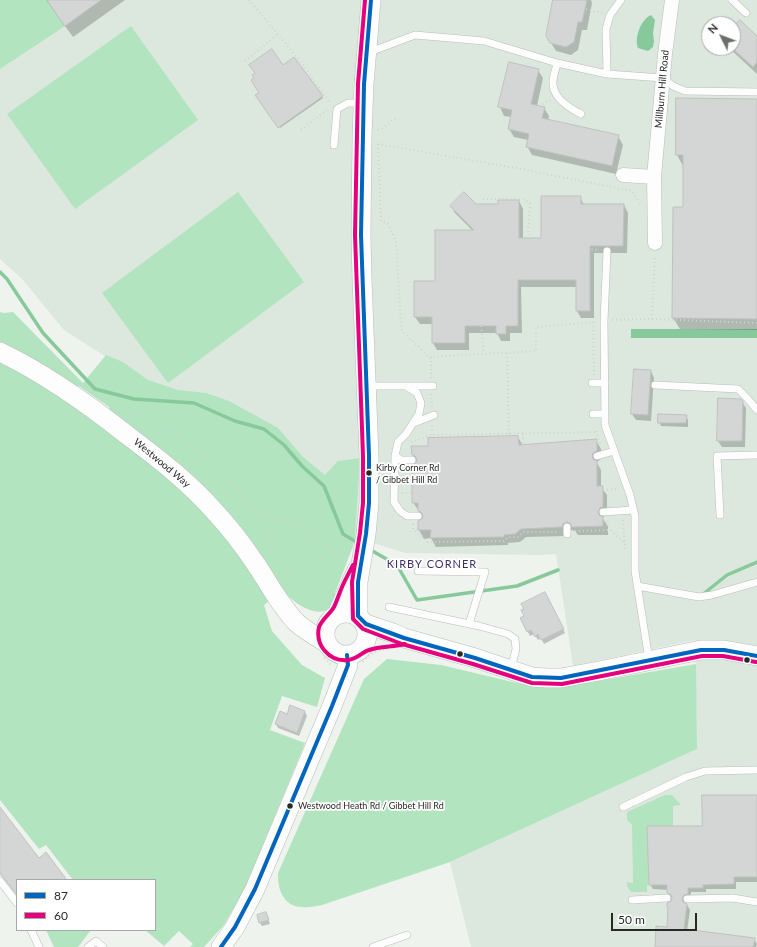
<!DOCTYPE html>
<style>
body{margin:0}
#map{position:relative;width:757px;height:947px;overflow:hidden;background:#eef3ee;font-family:Lato,sans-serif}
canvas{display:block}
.legend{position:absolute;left:16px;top:879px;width:140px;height:52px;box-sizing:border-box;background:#fff;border:1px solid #a8a9a8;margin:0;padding:5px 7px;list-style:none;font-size:12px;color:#262926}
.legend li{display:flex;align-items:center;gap:8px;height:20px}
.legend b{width:20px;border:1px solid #a8a9a8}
.north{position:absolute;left:701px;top:16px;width:40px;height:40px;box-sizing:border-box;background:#fff;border:1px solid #a8a9a8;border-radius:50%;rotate:312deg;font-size:11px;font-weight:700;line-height:16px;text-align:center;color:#262926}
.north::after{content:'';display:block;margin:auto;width:14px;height:18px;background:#6c706c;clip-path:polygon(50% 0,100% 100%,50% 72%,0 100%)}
.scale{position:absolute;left:611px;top:913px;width:86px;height:18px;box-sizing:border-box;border:2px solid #262926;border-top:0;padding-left:5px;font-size:12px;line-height:14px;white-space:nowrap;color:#262926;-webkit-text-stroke:3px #fff;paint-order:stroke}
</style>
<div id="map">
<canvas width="757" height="947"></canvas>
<ul class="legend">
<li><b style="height:5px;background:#0065bd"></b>87</li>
<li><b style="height:5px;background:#e5007d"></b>60</li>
</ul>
<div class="north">N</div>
<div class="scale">50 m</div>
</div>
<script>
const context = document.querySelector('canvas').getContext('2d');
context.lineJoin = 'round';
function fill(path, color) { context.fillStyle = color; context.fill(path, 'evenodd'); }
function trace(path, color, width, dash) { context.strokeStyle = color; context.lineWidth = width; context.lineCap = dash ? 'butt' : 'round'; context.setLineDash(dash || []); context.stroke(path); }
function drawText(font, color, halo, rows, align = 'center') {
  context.font = font + ' Lato,sans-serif'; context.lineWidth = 3.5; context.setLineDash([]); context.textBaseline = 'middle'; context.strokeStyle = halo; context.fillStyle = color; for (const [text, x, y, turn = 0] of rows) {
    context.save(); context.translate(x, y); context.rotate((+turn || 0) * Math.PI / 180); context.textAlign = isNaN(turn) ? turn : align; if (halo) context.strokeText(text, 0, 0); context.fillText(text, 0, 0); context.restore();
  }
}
fill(new Path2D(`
 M0 0H757V947H471L450 862 697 749 695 640 573 666 556 554 538 555 405 553 351 536 164 391 106 357 64 330 23 280 0 259ZM709 24H733V48H709Z`), '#dce8de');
fill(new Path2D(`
 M0 0H47L65 26 0 69Z
 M131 26 198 120 75 209 7 114Z
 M238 192 304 282 168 383 102 293Z
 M0 312 4 313 13 312 83 383 106 355 123 362 148 380 178 390 206 393 229 401 278 428 303 457 325 475 338 461 360 458 355 536 353 546 335 593 338 596C336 599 334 604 331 607 315 621 292 600 280 589L110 411 109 407 79 386 75 389 0 344Z
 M0 359 118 434 220 525 270 600 264 605 272 631 302 665 325 678 317 707 282 696 270 730 305 743 244 891 223 926 204 947H190L193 944 179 931 164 946 145 930H155V880H73L46 845 39 849 0 800Z
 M387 659 441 665 521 684 587 683 696 664 697 749 450 862 322 905C315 906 309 908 302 907 284 907 277 889 278 873L364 679Z
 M665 795H672L681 805 673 806V826H647L649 885H647V892H631L627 886V882L633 883 632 825 627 820V812Z
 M46 930H91L78 947H54Z`), '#b2e4bf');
fill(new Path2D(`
 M651 15 655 20 653 33 654 41 653 47 648 51 638 48C634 38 641 19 651 15Z
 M631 329H757V338H631Z`), '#88c99b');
fill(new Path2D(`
 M46 0H125L73 37Z
 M554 0H591L592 3 587 30H582L578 50 571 55 556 51 547 36Z
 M733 29 757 37V74L729 48H733Z
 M294 58 323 98 280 128 257 96 283 66Z
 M538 70 543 78 537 106 544 108 549 116 548 120 618 136 623 145 616 174 532 155 527 146 528 140 514 137 509 129 511 117 504 116 500 107Z
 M757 100V330L680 329 673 318 674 208H684L683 166 677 155Z
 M580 197 584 205H624L628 213 627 253H594V318H581L577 311V287H521L522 333H510V341H501L497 333H469V350H437L433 343V324H420L415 317V282H436L473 231 455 213 451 206 499 205 519 201 523 209V239H542Z
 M651 371 654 378 651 421 636 420 632 414Z
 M742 402 746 408 745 447H722L718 441Z
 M686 416 688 420V427L661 426 659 422Z
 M518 437 523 446 596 440 601 449V459L598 461 597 463 601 470V487L607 495V515L604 516 603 519 608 526V535H578L575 531 572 530 567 533V536L526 537 520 542 508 543V545L436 547 431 538 424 539 419 530V522L423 518 413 502 417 463 413 455 429 447Z
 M547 597 565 633 544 644 541 638 538 640 534 634 530 636 521 619 525 617Z
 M291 706 305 712 307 716 299 736 278 728 276 724 287 715Z
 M757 796V882H736V889H706V892H691L690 899 687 900 684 904 687 905 690 910 687 931 754 939 757 944 756 947H656L668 928 671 903 673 899 668 893V890L653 889 650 884 703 827Z
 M0 809 39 859 66 880H17V895L0 874Z
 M266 913 270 924 262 926 260 923Z`), '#0003');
trace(new Path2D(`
 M0 272 7 279 43 333 95 389 134 399 194 403 235 421 264 429 284 445 302 466 324 486 343 534 358 543
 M369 549 397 565 417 600 517 586 558 570
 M702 595 727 575 757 562`), '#88c99b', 3.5);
const building = new Path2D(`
 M47 0H101L65 26Z
 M553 0H587L582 22H578L574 42 566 47 550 43 546 36Z
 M740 20 757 36V62L753 67 733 49V28Z
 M272 49 283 65 294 57 323 96 278 128 255 95 259 93 251 80 254 78 252 75 255 73 249 65Z
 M509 62 539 69 531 104 545 107 542 118 619 135 612 166 526 147 529 134 508 129 512 110 498 107Z
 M676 98 757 99V319L672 318 673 207H683V155H676Z
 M464 192 476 204H498V200H519V238H541V196H581V204H624L623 246H590V311H576V280H518V326H506V334H496V326H465V343H432V317H414V281H435V230H474L450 206Z
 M634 369 651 370 648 415 631 414Z
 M718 398 741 399 743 401 742 441H717Z
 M658 414 687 415 686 423H658Z
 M518 436 519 445 597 439V451L593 453 592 457 594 460 597 461V486H603V507L600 508 598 512 599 515 603 517V526L572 527 570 523 567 522 563 524 562 527 521 529 515 534 504 535V537L430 538 431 530H418V521L422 519 423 516 421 512 418 511V503H412V465L416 463 417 460 415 456 412 455 411 446H428V438Z
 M545 592 564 629 541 640 538 634 535 637 531 630 527 632 520 618 524 616 521 610 524 609 521 604Z
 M290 705 305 711 297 733 275 724 280 711 287 714Z
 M702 795H757V877H734V884L703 885V888H688V894L684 895 682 899 683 902 687 904 684 929 755 938 753 947H655L656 926 667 927 668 907H667V903L671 901 672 897 671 895 667 893V885H649L647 826H702Z
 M0 807 39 858 46 852 67 880H17V895L0 873Z
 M266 912 269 920 259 923 257 915Z`);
fill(building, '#d4d6d6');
trace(building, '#c0c2c1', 1);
const lane = new Path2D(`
 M732 0 746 13
 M369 55 375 50 415 35 484 41 557 63 607 74 663 78 673 86 685 91 757 92
 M557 63C556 69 553 76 553 82 552 98 569 108 581 114
 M607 74 606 29 610 15 621 0
 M334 145 337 109 348 103H363
 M607 251 604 321 605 425 630 495 635 516V571L649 660
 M592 383H605
 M655 385 738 389 747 398 757 410
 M367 386H406L417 393 421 403 419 414 406 434 398 442 395 456 394 502 400 511 407 516H418
 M406 386H433
 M593 414H605
 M414 423 434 415
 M395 456 401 460H412
 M597 456 614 451
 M603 512 633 510
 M720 515 717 456 757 455
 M567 527V534
 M418 571 485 572 469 624
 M637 586 699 597 712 595 757 582
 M389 607 479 626 508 634 515 639 516 649 511 669
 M623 807 686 777 705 771 757 770
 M0 881 17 903
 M687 899 733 898 757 902
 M632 900 667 898
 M31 930 39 947
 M88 947 96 941 103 947
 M373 947 407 935`);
const street = new Path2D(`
 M623 175 654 177 665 54 672 0
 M654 177 655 243`);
const secondary = new Path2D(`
 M0 352C46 374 88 404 127 435 159 459 190 483 216 513 230 528 243 545 255 563 269 583 280 606 297 623 306 631 317 637 327 643
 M325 634a21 21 0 1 1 42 0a21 21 0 1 1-42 0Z
 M337 614 357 570
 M358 616V582L366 534 369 503V456L362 279 361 235 362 137 364 84 371 0
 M366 624 393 633 404 638 475 658 532 677 547 678H561L599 671 701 650H724L757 656
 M221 947 235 927 255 889 332 706 348 665 347 655`);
trace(lane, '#b8bdb9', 8);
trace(street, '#b8bdb9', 15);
trace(secondary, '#b8bdb9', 20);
trace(new Path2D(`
 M249 0 301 62 330 103
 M586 9 602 13
 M245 61 278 34
 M539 106 550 100
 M301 130 327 110
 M378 130 381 129 396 118
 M378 144 381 221 388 224 396 241 401 324 402 331 429 357 536 351V327L596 322
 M378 144 521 169 632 191 641 205
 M483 199H523L530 203 528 232 534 239 588 240 589 249 599 250
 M0 319 45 350 70 374
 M652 319 655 255
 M612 320 652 319 757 323
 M593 322 594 375
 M481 326 484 354
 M507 353 509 434
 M431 357V378
 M431 394 432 408
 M117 407 145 416 182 437 202 453 224 474 258 514 281 519 310 532 338 555 346 559
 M596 431 601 446
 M523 434V445
 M432 435V426
 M411 442 432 435 596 432
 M603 490 619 489
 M402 493H412
 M258 514C267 530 271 546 275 564
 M623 520 625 549
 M413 524V529L428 542 504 541 508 537H518L523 532H559
 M607 530 608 519
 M575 531 611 530 624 543
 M324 658 329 662 331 667
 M363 662C368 653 380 649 390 649`), '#d1d3d1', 2, [1, 3]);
trace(lane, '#fcfdfc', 7);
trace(street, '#fcfdfc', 14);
trace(secondary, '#fcfdfc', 19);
trace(new Path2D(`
 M371 0 364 84 361 235 369 456V503L366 534 358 582V616L366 624 404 638 475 658 532 677 561 678 701 650H724L757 656
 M221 947 235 927 255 889 332 706 348 665 347 655`), '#0065bd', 4);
trace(new Path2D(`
 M365 0 358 84 355 235 363 456V503L360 533 352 582 353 619 363 629 402 644 473 664 532 683 562 684 702 656H723L756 662
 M353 565C349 573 345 580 342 587 339 594 337 601 334 607 330 614 322 619 319 627 315 645 329 662 348 660 358 659 362 652 369 650 380 646 394 647 405 644`), '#e5007d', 4);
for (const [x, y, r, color] of [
 [369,473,3.5,"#262926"],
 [460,654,3.5,"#262926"],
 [747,660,3.5,"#262926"],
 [290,806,3.5,"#262926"]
]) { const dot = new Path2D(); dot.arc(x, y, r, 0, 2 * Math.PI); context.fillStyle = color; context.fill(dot); trace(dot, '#fff', 1.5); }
drawText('9px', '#262926', '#fff', [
 ["Kirby Corner Rd",376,468],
 ["/ Gibbet Hill Rd",376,480],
 ["Westwood Heath Rd / Gibbet Hill Rd",298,806]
], 'left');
drawText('10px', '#262926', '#fff', [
 ["Millburn Hill Road",662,89,-85],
 ["Westwood Way",162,463,40]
]);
context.letterSpacing = '1px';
drawText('11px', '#402f6b', '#fff', [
 ["KIRBY CORNER",432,564]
]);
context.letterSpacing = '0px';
</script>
